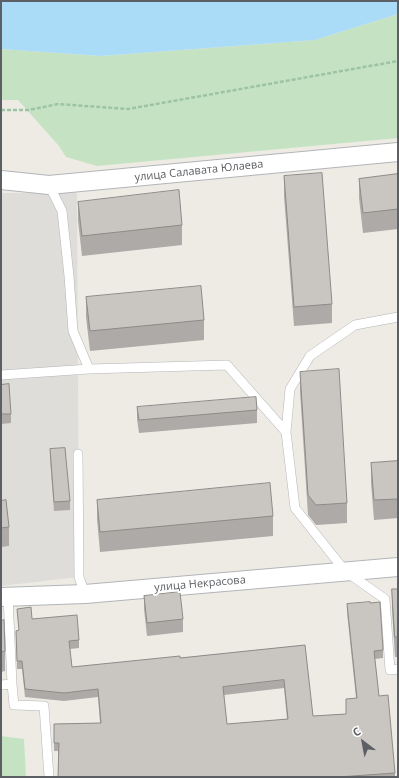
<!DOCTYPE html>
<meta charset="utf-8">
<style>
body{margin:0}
#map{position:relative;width:399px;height:778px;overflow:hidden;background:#eeebe5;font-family:"Open Sans",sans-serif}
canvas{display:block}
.frame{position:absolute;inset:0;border:2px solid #5c6064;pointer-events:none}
.north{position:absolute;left:343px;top:722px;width:40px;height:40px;-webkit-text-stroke:3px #fff;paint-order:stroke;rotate:328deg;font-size:11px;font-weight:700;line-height:16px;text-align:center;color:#5c6064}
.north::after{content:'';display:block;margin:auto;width:14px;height:18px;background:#5c6064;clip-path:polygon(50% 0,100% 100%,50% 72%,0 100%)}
</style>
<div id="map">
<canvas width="399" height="778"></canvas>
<div class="frame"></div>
<div class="north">С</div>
</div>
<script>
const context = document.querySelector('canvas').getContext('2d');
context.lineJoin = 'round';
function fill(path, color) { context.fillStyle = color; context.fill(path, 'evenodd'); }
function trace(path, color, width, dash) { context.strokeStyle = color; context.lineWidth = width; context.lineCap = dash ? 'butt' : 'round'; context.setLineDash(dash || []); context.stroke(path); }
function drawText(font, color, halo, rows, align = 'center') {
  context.font = font + ' "Open Sans",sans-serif'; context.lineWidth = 4; context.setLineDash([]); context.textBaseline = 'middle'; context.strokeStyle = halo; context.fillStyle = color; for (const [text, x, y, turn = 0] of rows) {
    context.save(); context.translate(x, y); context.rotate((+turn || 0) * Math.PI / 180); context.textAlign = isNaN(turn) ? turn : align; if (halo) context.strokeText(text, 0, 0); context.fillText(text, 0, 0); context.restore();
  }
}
fill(new Path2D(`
 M1 193H77L79 577 1 586Z`), '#dfddd9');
fill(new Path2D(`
 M398 14V138L97 166 66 157 59 146 18 100H1V49L101 56 315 40Z
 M1 736 24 739 26 777H1Z`), '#c5e3c3');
fill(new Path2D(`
 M1 1H398V14L315 40 101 56 1 49Z`), '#aadcf8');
const service = new Path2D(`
 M49 185 62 211 69 276 73 331 89 369 227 365 286 432
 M398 317 355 325 310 356 290 389 286 432 295 508 345 571 385 599 390 670 398 669
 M1 375 89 369
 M78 454 79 577 85 594
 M12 684 14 705 44 706 49 777
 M1 685 12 684 8 596`);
const minor = new Path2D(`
 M1 180 49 185 398 152
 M1 597 85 594 398 567`);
trace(service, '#b2b5b8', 10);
trace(minor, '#b2b5b8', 20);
trace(new Path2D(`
 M1 110H29L58 104 128 109 398 61`), '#9cc4a4', 2.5, [4, 2]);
trace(service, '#fff', 9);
trace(minor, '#fff', 18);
fill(new Path2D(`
 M398 174V229L363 233 359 198V179Z
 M284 176 332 304V323L294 326 284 196Z
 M78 202 182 225V245L82 256 78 221Z
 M86 297 204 320V340L90 351 86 317Z
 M300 372 347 503V523L316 525 308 515 300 392Z
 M1 385 11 414V423L1 424Z
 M137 407 257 410V423L139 433 137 419Z
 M50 449 70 501V510L54 511 50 458Z
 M398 461V518L374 520 371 483V463Z
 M97 500 273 516V536L100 552 97 519Z
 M1 501 9 527V546L1 547Z
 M392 589H398V657H395L392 609Z
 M144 596 183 619V632L147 636 144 609Z
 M347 604 383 650V658L375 659 379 696 395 773V777H58V751H54V724L100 723 98 697 64 701 25 697 22 669H17L16 631 19 630 17 609 32 619 79 640V648L70 649 72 667 180 658 305 645 313 716 346 714 356 698 347 612ZM284 688 287 719 227 724 224 695Z
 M1 621 5 651V671L1 672Z`), '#adaaa7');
const building = new Path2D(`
 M322 173 332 304 294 307 284 176Z
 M398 174V209L363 213 359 179Z
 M179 190 182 225 82 236 78 202Z
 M201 286 204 320 90 331 86 297Z
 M339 369 347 503 316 505 308 495 300 372Z
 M9 384 11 414H1V385Z
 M256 397 257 410 139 420 137 407Z
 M65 448 70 501 54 502 50 449Z
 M398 461V499L374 500 371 463Z
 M270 483 273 516 100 532 97 500Z
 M6 500 9 527 1 528V501Z
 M392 589H398V637H395Z
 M180 592 183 619 147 623 144 596Z
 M370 602V603L380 602 383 650 374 651 379 696 388 695 395 773 338 777H58L59 743H54V724L101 723 98 689 64 693 25 689 22 661H17L16 631 19 630 17 609 31 607 32 619 77 615 79 640 69 641 72 667 180 656V658L305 645 313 716 346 714V699L357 698 347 604ZM284 680 288 719 227 724 223 687Z
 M4 620 5 651 1 652V621Z`);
fill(building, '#c9c6c2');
trace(building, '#8d8b88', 1);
drawText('11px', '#5c6064', '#fff', [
 ["улица Салавата Юлаева",199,171,-6],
 ["улица Некрасова",200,584,-5]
]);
</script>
